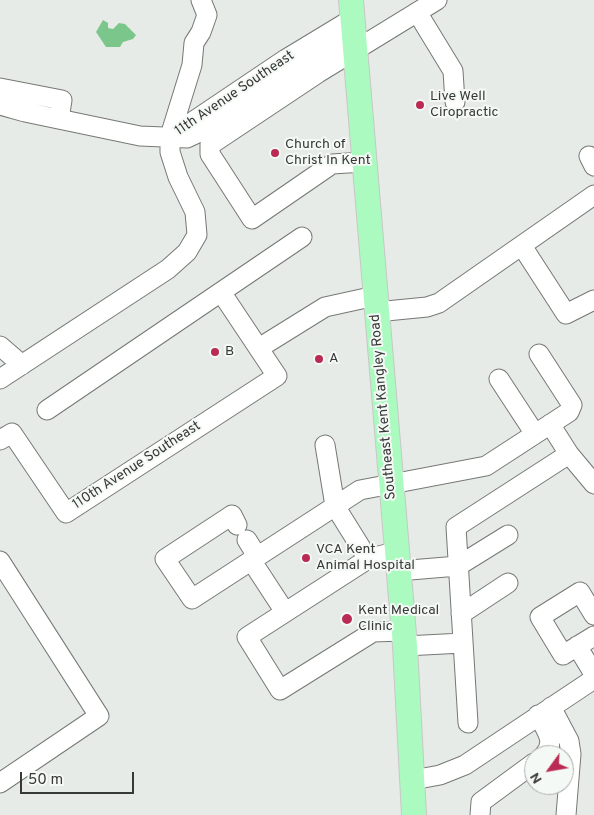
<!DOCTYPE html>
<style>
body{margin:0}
#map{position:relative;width:594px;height:815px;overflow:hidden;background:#e7ebe7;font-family:Overpass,sans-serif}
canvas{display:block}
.north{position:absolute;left:524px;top:745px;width:50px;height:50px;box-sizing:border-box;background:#f4f9f5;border:1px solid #a8aca9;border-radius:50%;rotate:238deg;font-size:14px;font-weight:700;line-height:20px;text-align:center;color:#373938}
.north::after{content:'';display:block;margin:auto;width:18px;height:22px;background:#ba2b54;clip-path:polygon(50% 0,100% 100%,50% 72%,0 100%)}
.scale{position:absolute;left:20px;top:772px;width:114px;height:22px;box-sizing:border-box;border:2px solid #373938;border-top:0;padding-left:6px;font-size:15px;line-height:18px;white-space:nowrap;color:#373938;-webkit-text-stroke:4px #f4f9f5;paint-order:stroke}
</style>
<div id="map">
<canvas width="594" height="815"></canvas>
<div class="north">N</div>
<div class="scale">50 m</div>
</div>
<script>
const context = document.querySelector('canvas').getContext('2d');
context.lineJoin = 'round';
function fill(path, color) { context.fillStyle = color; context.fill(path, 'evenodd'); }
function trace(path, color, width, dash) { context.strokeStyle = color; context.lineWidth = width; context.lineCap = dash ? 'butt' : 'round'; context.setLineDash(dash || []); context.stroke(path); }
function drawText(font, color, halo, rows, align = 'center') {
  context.font = font + ' Overpass,sans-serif'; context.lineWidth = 4; context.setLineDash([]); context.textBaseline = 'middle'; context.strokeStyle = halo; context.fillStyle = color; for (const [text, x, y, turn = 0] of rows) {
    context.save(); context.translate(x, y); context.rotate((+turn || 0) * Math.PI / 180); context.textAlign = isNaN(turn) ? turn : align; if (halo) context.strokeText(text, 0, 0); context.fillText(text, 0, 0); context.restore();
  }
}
fill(new Path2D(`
 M103 20 108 23V28L113 29 119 23 125 24 136 35 133 39 123 42 120 47H106L96 32Z`), '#7bc78b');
const minor = new Path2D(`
 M417 12 453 71 455 102
 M0 88 62 100 59 119
 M0 105 25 112 140 136 187 138 202 131 287 76 354 37
 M173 135 286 59 352 19
 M589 156 594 166
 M364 162 332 164 252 219 210 154V145L318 73 437 0
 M522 246 566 314 594 300
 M376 312 427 307 439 303 594 195
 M0 346 22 365
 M259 348 325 307 375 296
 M0 379 168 269 187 252 197 235 195 212 178 177 170 152V136L192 65 194 43 201 32 207 15 201 0
 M499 379 535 434
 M47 410 302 237
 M550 424 569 454 594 484
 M0 440 12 433 66 513 277 376 221 292
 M325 445 335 506 368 559
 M237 525 232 515 165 559 192 599 360 490 486 466 569 412 572 405 539 354
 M247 540 257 556
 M397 551 368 559 247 637 280 690 373 632 403 631
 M251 560 285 612
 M0 561 99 716 0 783
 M398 571 458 566 508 535
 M461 614 508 583
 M594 615 580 592 540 617 563 655 594 636
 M405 646 463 643
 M577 646 594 674
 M551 707 569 741 571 754 566 815
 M538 715C545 729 557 742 544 755
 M468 723 456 527 569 454
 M413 780 440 775 465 765 594 679
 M480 815 481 802 534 763`);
const major = new Path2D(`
 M351 0 405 646 414 815`);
trace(minor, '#757975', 21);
trace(major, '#c7c8c7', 26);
trace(minor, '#fff', 19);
trace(major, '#abfabf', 24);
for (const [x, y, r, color] of [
 [420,105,5,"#ba2b54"],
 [275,153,5,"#ba2b54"],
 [215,352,5,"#ba2b54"],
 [319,359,5,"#ba2b54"],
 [306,558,5,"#ba2b54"],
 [347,619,6,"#ba2b54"]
]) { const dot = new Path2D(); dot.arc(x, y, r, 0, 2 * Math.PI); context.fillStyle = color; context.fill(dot); trace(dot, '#f4f9f5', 2); }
drawText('14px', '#373938', '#f4f9f5', [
 ["11th Avenue Southeast",235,94,-34],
 ["Southeast Kent Kangley Road",384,407,-95],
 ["110th Avenue Southeast",137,466,-33]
]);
drawText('14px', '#373938', '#f4f9f5', [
 ["Live Well",430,97],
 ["Ciropractic",430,113],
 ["Church of",285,145],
 ["Christ In Kent",285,161],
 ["B",225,352],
 ["A",329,359],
 ["VCA Kent",316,550],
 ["Animal Hospital",316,566],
 ["Kent Medical",358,611],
 ["Clinic",358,627]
], 'left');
</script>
